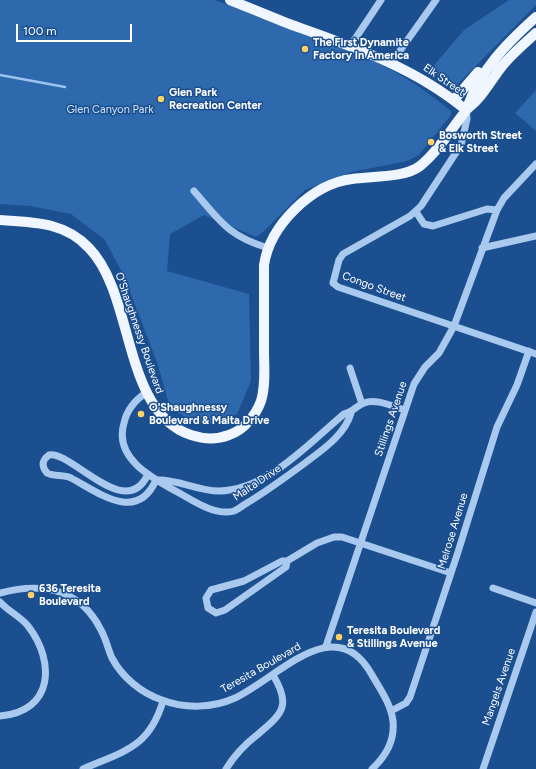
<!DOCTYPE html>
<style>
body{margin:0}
#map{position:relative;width:536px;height:769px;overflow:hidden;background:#1b4f8f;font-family:Figtree,sans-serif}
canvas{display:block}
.scale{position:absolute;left:16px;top:24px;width:116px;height:18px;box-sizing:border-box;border:2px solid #fff;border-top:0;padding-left:5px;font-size:12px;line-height:14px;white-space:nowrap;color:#fff;-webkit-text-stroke:3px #1b4f8f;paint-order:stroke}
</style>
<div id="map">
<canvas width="536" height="769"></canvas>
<div class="scale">100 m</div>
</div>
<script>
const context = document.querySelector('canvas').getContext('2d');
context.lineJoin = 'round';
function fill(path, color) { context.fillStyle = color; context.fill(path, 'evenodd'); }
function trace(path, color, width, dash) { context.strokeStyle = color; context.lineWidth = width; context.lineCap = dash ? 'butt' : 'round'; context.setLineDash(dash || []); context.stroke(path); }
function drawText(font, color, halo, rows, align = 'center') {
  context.font = font + ' Figtree,sans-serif'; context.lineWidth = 3; context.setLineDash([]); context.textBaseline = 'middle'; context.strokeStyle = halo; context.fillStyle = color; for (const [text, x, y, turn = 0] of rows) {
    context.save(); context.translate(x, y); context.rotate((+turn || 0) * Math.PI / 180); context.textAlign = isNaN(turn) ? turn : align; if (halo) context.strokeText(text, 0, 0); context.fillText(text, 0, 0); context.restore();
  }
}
fill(new Path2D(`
 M0 0H215L368 58C400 73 423 88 451 111V115L419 155 407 161 352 172 305 190 263 232 256 237 204 215 170 234 167 271 249 294 251 381 237 414C206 430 198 425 170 408L158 365 124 276 105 240 71 214 30 206 0 204Z
 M509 0H536V5L454 88 430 70 464 30Z
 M536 90V131L515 113Z`), '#2e69ad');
trace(new Path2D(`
 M0 75 65 87`), '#9cc4f0', 2.5);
trace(new Path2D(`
 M351 45 381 0
 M392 62 436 0
 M466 110 467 119 461 145 421 206 410 216 343 254 339 260 333 283 338 287 536 354
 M194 191C220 221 228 236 268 248
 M416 212 424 224 433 226 487 209 497 210 504 198 536 164
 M482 248 536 236
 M350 368 362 404
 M147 392C135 400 127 409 124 423 113 459 154 479 181 494 195 502 216 516 234 511 239 509 243 505 247 503 267 491 286 477 305 463 322 450 345 435 351 413
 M148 474C126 523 71 450 49 455 42 460 41 466 47 473 54 477 63 474 71 478 99 493 137 523 156 480
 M157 480C178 479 197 491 219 491 268 490 309 443 344 414 353 412 356 406 364 403 377 398 393 407 405 410
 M287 561 286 567 225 610 216 613 208 608 206 598 211 590 244 581 282 561H287L317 543 334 537H342L451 573
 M493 588 536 603
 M0 593C41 582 80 588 101 630 106 639 108 649 112 658 122 677 141 693 162 700 185 709 213 708 235 698 279 677 336 609 372 675 380 689 391 704 393 721 395 741 386 756 372 769
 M0 602C9 612 20 616 28 626 56 662 53 712 0 716
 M326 646 414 384 425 367 439 353 454 326 497 210
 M391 711 406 703 410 697 458 552 497 427 517 385 529 351
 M83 769C124 751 149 748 163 701
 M226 769C234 756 244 745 257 735 282 714 292 706 273 675
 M483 769 536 612`), '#a9c9ee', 7);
trace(new Path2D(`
 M230 0C250 8 271 17 292 25 354 47 414 67 466 110
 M454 100 478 72
 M467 108C481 69 506 44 536 17
 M0 220C33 222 65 222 89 248 135 295 122 412 191 435 203 439 216 440 229 435 244 430 256 415 261 401 266 385 264 366 264 350 264 322 264 293 264 265 270 225 312 184 352 179 372 176 405 178 420 166 438 152 451 129 465 112 468 107 474 104 478 99 487 89 494 76 503 65 513 53 525 43 536 33`), '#f0f6ff', 10);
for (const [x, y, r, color] of [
 [305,49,4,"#ffd166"],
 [161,99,4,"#ffd166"],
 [431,142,4,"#ffd166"],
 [141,414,4,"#ffd166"],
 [31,595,4,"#ffd166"],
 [339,637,4,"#ffd166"]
]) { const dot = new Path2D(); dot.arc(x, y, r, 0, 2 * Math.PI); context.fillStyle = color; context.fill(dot); trace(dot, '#1b4f8f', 1.5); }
drawText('bold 11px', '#fff', '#1b4f8f', [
 ["The First Dynamite",313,43],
 ["Factory In America",313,56],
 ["Glen Park",169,93],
 ["Recreation Center",169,106],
 ["Bosworth Street",439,136],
 ["& Elk Street",439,149],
 ["O'Shaughnessy",149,408],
 ["Boulevard & Malta Drive",149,421],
 ["636 Teresita",39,589],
 ["Boulevard",39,602],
 ["Teresita Boulevard",347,631],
 ["& Stillings Avenue",347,644]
], 'left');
drawText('11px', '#fff', '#1b4f8f', [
 ["Elk Street",444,80,34],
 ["Congo Street",374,287,20],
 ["O'Shaughnessy Boulevard",139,333,71],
 ["Stillings Avenue",391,419,-71],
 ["Malta Drive",257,483,-34],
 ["Melrose Avenue",453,531,-73],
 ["Teresita Boulevard",261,668,-30],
 ["Mangels Avenue",499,687,-71]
]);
drawText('11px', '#cfe3fa', '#1b4f8f', [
 ["Glen Canyon Park",110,110]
]);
</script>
